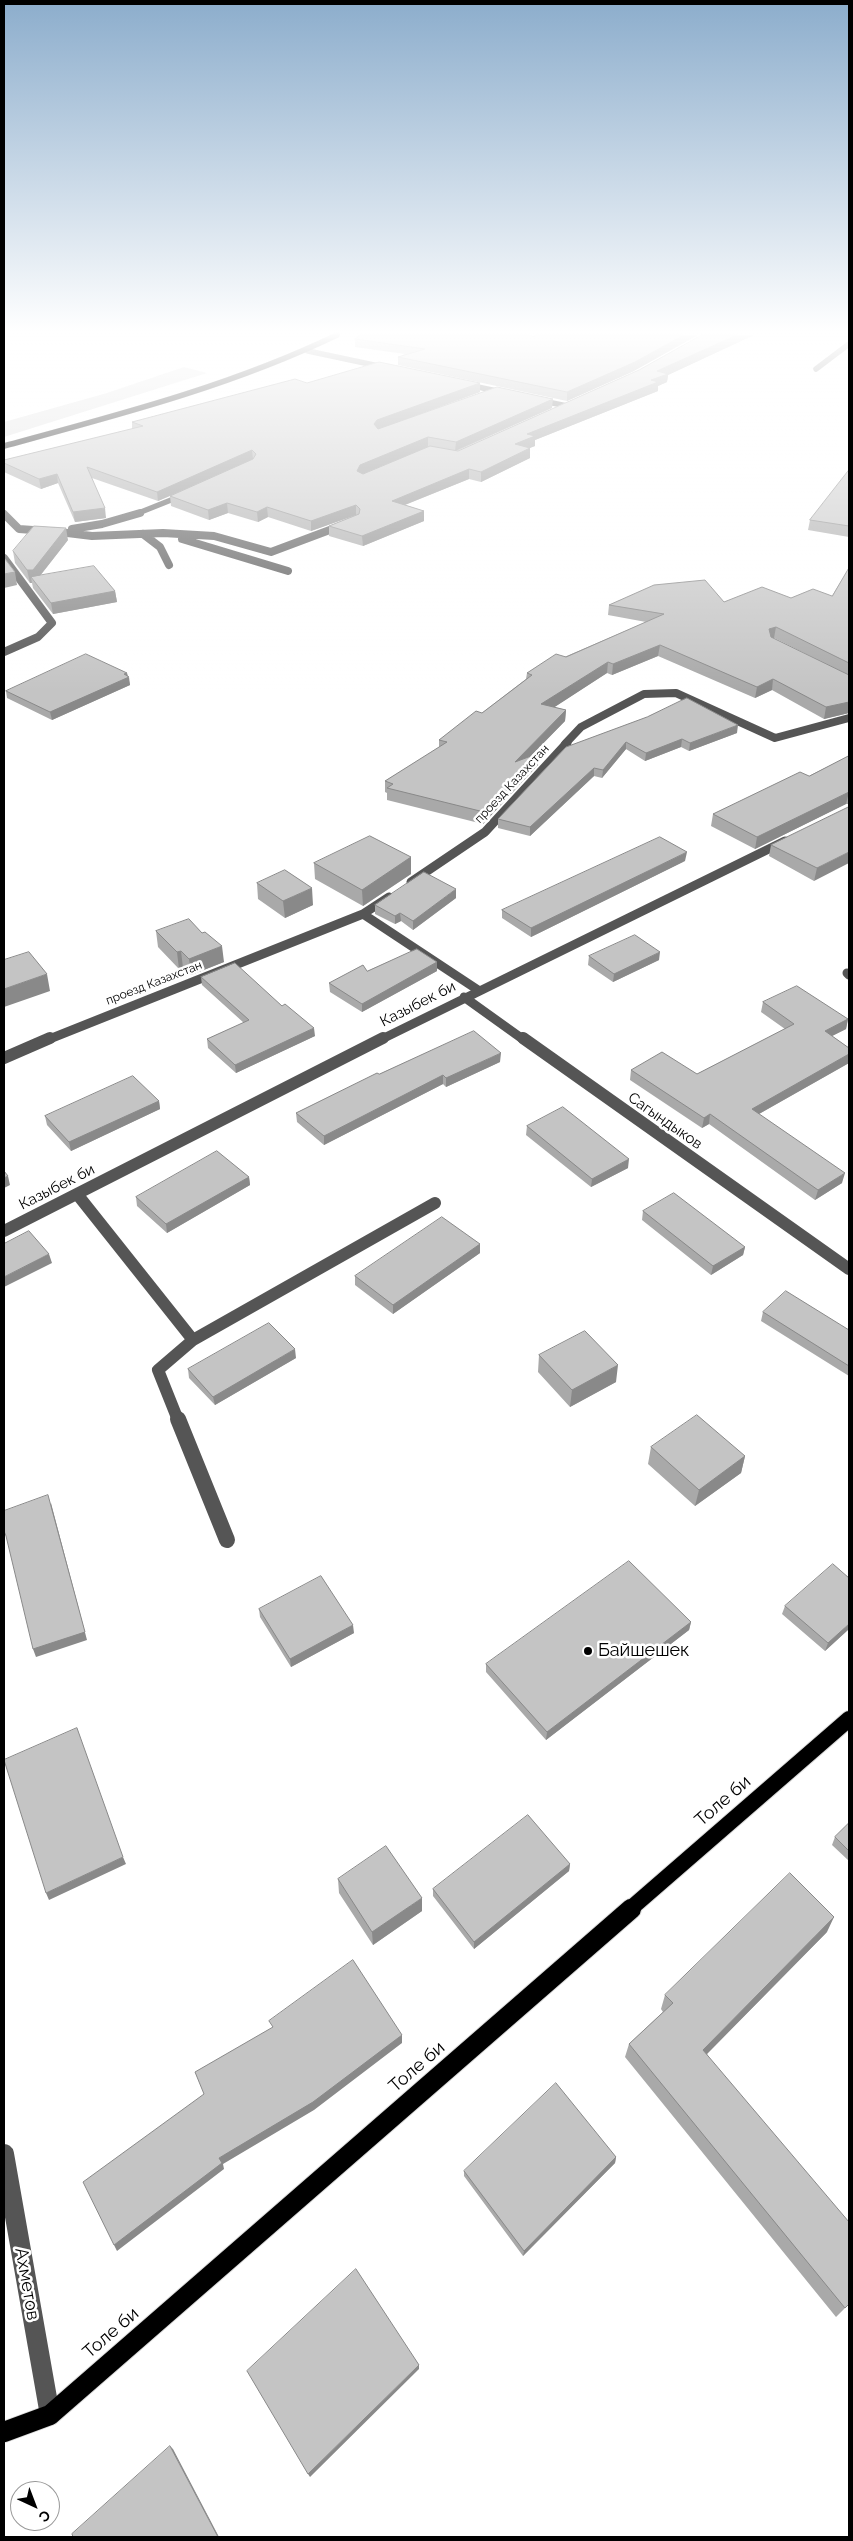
<!DOCTYPE html>
<meta charset="utf-8">
<style>
body{margin:0}
#map{position:relative;width:853px;height:2541px;overflow:hidden;background:#fff;font-family:Raleway,sans-serif}
canvas{display:block}
.frame{position:absolute;inset:0;border:5px solid #000;pointer-events:none}
.north{position:absolute;left:10px;top:2481px;width:50px;height:50px;box-sizing:border-box;background:#fff;border:1px solid #999;border-radius:50%;rotate:137deg;font-size:14px;font-weight:700;line-height:20px;text-align:center;color:#000}
.north::after{content:'';display:block;margin:auto;width:18px;height:22px;background:#000;clip-path:polygon(50% 0,100% 100%,50% 72%,0 100%)}
</style>
<div id="map">
<canvas width="853" height="2541"></canvas>
<div class="frame"></div>
<div class="north">С</div>
</div>
<script>
const context = document.querySelector('canvas').getContext('2d');
context.lineJoin = 'round';
function fill(path, color) { context.fillStyle = color; context.fill(path, 'evenodd'); }
function trace(path, color, width, dash) { context.strokeStyle = color; context.lineWidth = width; context.lineCap = dash ? 'butt' : 'round'; context.setLineDash(dash || []); context.stroke(path); }
function drawText(font, color, halo, rows, align = 'center') {
  context.font = font + ' Raleway,sans-serif'; context.lineWidth = 5; context.setLineDash([]); context.textBaseline = 'middle'; context.strokeStyle = halo; context.fillStyle = color; for (const [text, x, y, turn = 0] of rows) {
    context.save(); context.translate(x, y); context.rotate((+turn || 0) * Math.PI / 180); context.textAlign = isNaN(turn) ? turn : align; if (halo) context.strokeText(text, 0, 0); context.fillText(text, 0, 0); context.restore();
  }
}
fill(new Path2D(`
 M184 367 207 373 4 437V422L107 393Z`), '#dcdcdc');
const majorFar2 = new Path2D(`
 M4 446C118 415 231 386 337 335`);
const majorFar1 = new Path2D(`
 M629 1910 849 1719`);
const major = new Path2D(`
 M4 2432 50 2415 631 1909`);
trace(majorFar2, '#dbdbdb', 6);
trace(majorFar1, '#dbdbdb', 18);
trace(major, '#dbdbdb', 22);
trace(new Path2D(`
 M308 351 388 368
 M816 369 849 344
 M464 384 506 393
 M538 400 567 406
 M136 514 186 494`), '#555', 5.5);
trace(new Path2D(`
 M4 514 19 529 47 531
 M72 529 102 524 140 513
 M51 531 92 536 163 533 214 536 271 552 343 525
 M143 534 160 547 169 565
 M182 539 288 571
 M4 558 52 623 38 637 4 652
 M565 744 581 727 644 694 676 693 775 738 849 718`), '#555', 8);
trace(new Path2D(`
 M411 882 485 832 567 743
 M363 914 478 990
 M847 973 849 975
 M464 997 524 1040
 M47 1040 363 914 389 897
 M380 1040 785 841`), '#555', 9);
trace(new Path2D(`
 M523 1038 849 1269
 M4 1058 50 1038
 M77 1194 193 1340 158 1370 178 1420
 M4 1231 383 1038
 M193 1340 435 1203`), '#555', 12);
trace(new Path2D(`
 M178 1419 227 1540`), '#555', 16);
trace(new Path2D(`
 M4 2154 50 2415`), '#555', 20);
trace(majorFar2, '#000', 5.5);
trace(majorFar1, '#000', 16);
trace(major, '#000', 20);
fill(new Path2D(`
 M361 335H533L531 336 634 371 567 401 398 365V357L405 354 355 347V339Z
 M702 335H754L668 375 667 382 658 386V391L535 440V446L529 448 530 458 481 482 469 479 405 505 424 511V521L363 546 329 536V526L356 515 311 531 268 517 258 522 228 513 209 520 171 506 170 496 158 501 92 478 106 518 75 522 58 483 41 489 4 472V460L132 429V422L307 383H480V392L404 420 552 408 457 451H458L639 370ZM428 447H429L363 474Z
 M849 470V537L808 530 810 520Z
 M68 540 40 576 115 591 117 602 53 614 33 588 32 583H30L15 563 13 551Z
 M849 568V713L824 719 772 690 755 698 658 656 612 675 607 673 554 707 566 710 565 721 531 756 538 765 483 824 387 800V793L385 792V781L439 748V740L482 713 526 679 527 673 646 622 608 615 609 605 724 602 832 596ZM773 638H774L849 675Z
 M127 673 130 685 52 720 7 698 6 691Z
 M737 733 689 751 681 747 645 761 626 749 602 778 594 776 530 836 498 828V819L566 747Z
 M849 756V804H846L755 849 711 826 713 814 809 776Z
 M849 807 814 881 769 856 771 845Z
 M411 857V874L363 906 315 879 314 863Z
 M685 861 531 937 502 918V910Z
 M257 883 313 905 285 918 258 899Z
 M456 898 413 930 401 921 395 924 375 914V905Z
 M156 931 202 933 224 962 191 975 183 968 179 969 158 947Z
 M589 956 659 960 613 982 588 965Z
 M437 962V971L362 1012 330 992 329 983 367 971Z
 M201 977 282 1006 315 1036 236 1073 208 1048 207 1039 244 1023 202 985Z
 M763 1002 848 1019 846 1029 832 1036 849 1048V1063L759 1114 842 1183 815 1200 709 1124 702 1128 630 1080 631 1070 697 1074 785 1029 761 1012Z
 M500 1062 446 1087 443 1084 324 1145 297 1122 296 1113 379 1074Z
 M159 1101 160 1109 71 1151 47 1125 45 1116Z
 M527 1126 628 1168 591 1187 526 1135Z
 M249 1177 250 1185 167 1233 137 1206 136 1197Z
 M643 1211 745 1247 743 1255 711 1275 642 1220Z
 M480 1244V1253L393 1314 355 1285V1276Z
 M763 1312 849 1330V1376L761 1321Z
 M539 1355 616 1382 570 1407 538 1372Z
 M296 1358 215 1405 189 1378 188 1369Z
 M651 1447 745 1456 741 1473 695 1506 648 1464Z
 M785 1606 849 1629 825 1651 782 1614Z
 M259 1609 354 1633 291 1667 260 1617Z
 M691 1622 689 1630 546 1740 486 1672V1664Z
 M849 1823V1861L832 1845 835 1837Z
 M570 1864 569 1871 474 1949 433 1896V1889Z
 M338 1879 422 1911 373 1945 339 1893Z
 M827 1932 707 2054 845 2308 836 2317 625 2057 629 2044 663 2012 661 2009 665 1995Z
 M616 2157 615 2163 523 2256 464 2176V2171Z`), '#a9a9a9');
fill(new Path2D(`
 M684 335H698L634 371 567 401V392Z
 M737 335H754L668 375 667 382 658 386V391L535 440V446L515 454V444L527 434 657 371Z
 M480 383V392L377 430 374 424 377 420Z
 M553 399 552 408 455 451 456 442Z
 M428 437V447L360 475 357 471 360 465Z
 M530 448V458L481 482V472Z
 M252 450 253 459 158 501 157 492Z
 M469 469V479L392 510V501Z
 M57 474 58 483 41 489 39 479Z
 M227 503 228 513 209 520 208 510Z
 M356 505V515L311 531V521Z
 M267 507 268 517 258 522 257 512Z
 M105 508 106 518 75 522 73 512Z
 M424 511V521L363 546 362 536Z
 M66 528 68 540 35 582 31 577 32 583H30L27 570Z
 M15 572 17 585 4 588V574Z
 M115 591 117 602 53 614 51 603Z
 M776 627 774 638 767 640 769 629Z
 M660 645 658 656 612 675 613 664Z
 M608 662 607 673 541 716V704Z
 M127 673 128 678 129 677 130 685 52 720 50 712Z
 M773 679 772 690 755 698 757 687Z
 M849 702V713L824 719 826 707Z
 M566 710 565 721 514 773 515 762Z
 M738 725 737 733 689 751 690 743Z
 M682 739 681 747 645 761 646 753Z
 M626 742V749L602 778 603 770Z
 M539 753 538 765 483 824 484 812Z
 M594 768V776L530 836V827Z
 M849 792 846 804 755 849 757 837Z
 M687 852 685 861 531 937V928Z
 M849 852V863L814 881 817 868Z
 M411 857V874L363 906 362 890Z
 M312 888 313 905 285 918 283 901Z
 M456 889V898L413 930V921Z
 M400 913 401 921 395 924V916Z
 M222 946 224 962 191 975 189 959Z
 M181 951 183 968 179 969 177 952Z
 M660 952 659 960 613 982 614 974Z
 M437 962V971L362 1012V1004Z
 M47 974 50 991 4 1007V989Z
 M848 1019 846 1029 822 1041 825 1031Z
 M314 1028 315 1036 236 1073 235 1065Z
 M501 1053 500 1062 446 1087V1078Z
 M849 1054V1063L750 1119 752 1109Z
 M443 1075V1084L324 1145V1136Z
 M159 1101 160 1109 71 1151 69 1142Z
 M710 1114 709 1124 702 1128 704 1118Z
 M629 1159 628 1168 591 1187 592 1179Z
 M845 1173 842 1183 815 1200 818 1190Z
 M8 1176 10 1185 4 1188V1178Z
 M249 1177 250 1185 167 1233 166 1224Z
 M480 1244V1253L393 1314V1305Z
 M745 1247 743 1255 711 1275 713 1266Z
 M49 1254 52 1263 4 1287V1277Z
 M295 1349 296 1358 215 1405 213 1397Z
 M618 1365 616 1382 570 1407 572 1390Z
 M745 1456 741 1473 695 1506 699 1490Z
 M51 1503 87 1640 36 1657 33 1649Z
 M691 1622 689 1630 546 1740 547 1732Z
 M849 1624V1629L825 1651 828 1643Z
 M353 1625 354 1633 291 1667 290 1659Z
 M123 1857 126 1864 49 1900 46 1893Z
 M570 1864 569 1871 474 1949V1942Z
 M422 1898V1911L373 1945 372 1932Z
 M834 1917 827 1932 698 2063 703 2050Z
 M402 2035V2043L314 2110 223 2164 224 2169 117 2251 114 2245 219 2158Z
 M616 2157 615 2163 523 2256 524 2251Z
 M419 2365V2369L310 2477 308 2474Z
 M170 2446 173 2449 219 2537H218Z`), '#898989');
const building = new Path2D(`
 M361 335H530L533 337 536 335H684L635 362 567 392 398 357 425 349 355 339Z
 M702 335H737L657 371 668 374 651 380 658 382 527 434 535 436 515 444 530 448 481 472 469 469 392 501 424 511 362 536 329 526 359 514 360 509 356 505 311 521 267 507 257 512 227 503 208 510 170 496 253 459 256 454 252 450 157 492 87 467 105 508 73 512 57 474 39 479 4 463V460L143 426 132 422 295 379 307 383 379 362 480 383 377 420 374 424 378 429 497 387 553 399 456 442 428 437 360 465 357 471 363 474 430 446 458 451 639 370Z
 M849 470V526L810 520Z
 M34 526 66 528 33 570H27L13 551Z
 M5 559 15 572 4 574V561Z
 M94 566 115 591 51 603 31 577Z
 M849 568V663L776 627 769 629 771 637 849 675V702L826 707 773 679 757 687 660 645 613 664 608 662 541 704 566 710 515 762 539 753 484 812 387 788 393 784 385 781 447 742 439 740 476 711 482 713 532 675 527 673 556 654 566 657 664 614 609 605 654 585 705 580 724 602 762 587 791 598 813 589 832 596Z
 M86 654 127 673 124 674 129 677 50 712 6 691Z
 M687 698 738 725 690 743 682 739 646 753 626 742 603 770 594 768 530 827 498 819 566 747 647 717Z
 M849 756V792L757 837 713 814 800 772 809 776Z
 M849 807V852L817 868 771 845Z
 M370 836 411 857 362 890 314 863Z
 M660 837 687 852 531 928 502 910Z
 M285 870 312 888 283 901 257 883Z
 M424 872 456 889 413 921 400 913 395 916 375 905Z
 M189 919 202 933 205 932 222 946 189 959 181 951 177 952 156 931Z
 M635 935 660 952 614 974 589 956Z
 M417 949 437 962 362 1004 329 983 363 965 367 971Z
 M29 952 47 974 4 989V960Z
 M235 963 282 1006 285 1004 314 1028 235 1065 207 1039 249 1020 201 977Z
 M797 986 848 1019 825 1031 849 1048V1054L752 1109 845 1173 818 1190 710 1114 704 1118 631 1070 662 1052 697 1074 794 1024 763 1002Z
 M474 1031 501 1053 446 1078 443 1075 324 1136 296 1113 377 1073 379 1074Z
 M133 1076 159 1101 69 1142 45 1116Z
 M563 1107 629 1159 592 1179 527 1126Z
 M217 1151 249 1177 166 1224 136 1197Z
 M4 1171 8 1176 4 1178Z
 M674 1193 745 1247 713 1266 643 1211Z
 M442 1217 480 1244 393 1305 355 1276Z
 M29 1231 49 1254 4 1277V1244Z
 M786 1291 849 1330V1366L763 1312Z
 M269 1323 295 1349 213 1397 188 1369Z
 M585 1331 618 1365 572 1390 539 1355Z
 M697 1415 745 1456 699 1490 651 1447Z
 M48 1495 85 1632 33 1649 6 1536 4 1531V1511Z
 M629 1561 691 1622 547 1732 486 1664Z
 M833 1564 849 1578V1624L828 1643 785 1606Z
 M321 1576 353 1625 290 1659 259 1609Z
 M77 1728 123 1857 46 1893 4 1760Z
 M528 1815 570 1864 474 1942 433 1889Z
 M849 1823V1851L835 1837Z
 M386 1846 422 1898 372 1932 338 1879Z
 M790 1873 834 1917 703 2050 849 2222V2304L845 2308 629 2044 673 2003 665 1995Z
 M353 1960 402 2035 313 2102 219 2158 222 2163 114 2245 83 2182 204 2094 195 2072 273 2027 269 2021Z
 M556 2083 616 2157 524 2251 464 2171Z
 M356 2269 419 2365 308 2474 247 2371Z
 M170 2446 218 2537H73L72 2534Z`);
fill(building, '#c4c4c4');
trace(building, '#898989', 1);
const sky = context.createLinearGradient(0, 0, 0, 691);
sky.addColorStop(0, '#8cadcc');
sky.addColorStop(0.48, '#fff');
sky.addColorStop(1, '#ffffff00');
context.fillStyle = sky;
context.fillRect(0, 0, 853, 691);
for (const [x, y, r, color] of [
 [588,1651,5,"#000"]
]) { const dot = new Path2D(); dot.arc(x, y, r, 0, 2 * Math.PI); context.fillStyle = color; context.fill(dot); trace(dot, '#fff', 2); }
drawText('12px', '#000', '#fff', [
 ["проезд Казахстан",512,784,-47],
 ["проезд Казахстан",154,983,-21]
]);
drawText('15px', '#000', '#fff', [
 ["Казыбек би",418,1004,-27],
 ["Сагындыков",665,1121,35],
 ["Казыбек би",57,1187,-27]
]);
drawText('18px', '#000', '#fff', [
 ["Байшешек",598,1651]
], 'left');
drawText('18px', '#000', '#fff', [
 ["Толе би",723,1801,-41],
 ["Толе би",417,2067,-41],
 ["Ахметов",27,2284,80],
 ["Толе би",111,2333,-41]
]);
</script>
